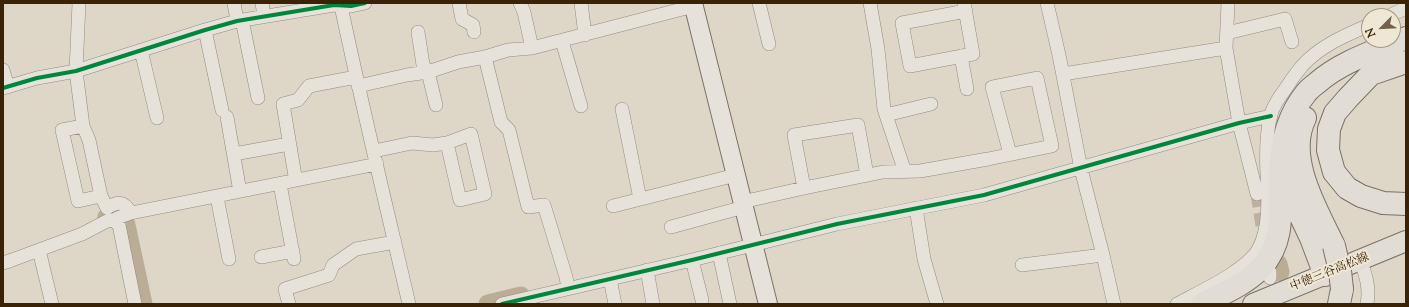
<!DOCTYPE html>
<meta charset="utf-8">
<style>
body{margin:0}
#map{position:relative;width:1409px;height:307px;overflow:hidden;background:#ded6c7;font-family:"Sorts Mill Goudy",serif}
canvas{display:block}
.frame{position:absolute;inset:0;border:4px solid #3a2207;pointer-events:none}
.north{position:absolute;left:1361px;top:8px;width:40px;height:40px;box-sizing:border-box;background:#efe7d5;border:1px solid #a79883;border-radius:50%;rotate:246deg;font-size:11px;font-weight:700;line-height:16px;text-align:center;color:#3a2207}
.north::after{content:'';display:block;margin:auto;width:14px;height:18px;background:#73614a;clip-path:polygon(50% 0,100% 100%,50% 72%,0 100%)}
</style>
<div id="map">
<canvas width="1409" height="307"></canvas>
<div class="frame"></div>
<div class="north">N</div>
</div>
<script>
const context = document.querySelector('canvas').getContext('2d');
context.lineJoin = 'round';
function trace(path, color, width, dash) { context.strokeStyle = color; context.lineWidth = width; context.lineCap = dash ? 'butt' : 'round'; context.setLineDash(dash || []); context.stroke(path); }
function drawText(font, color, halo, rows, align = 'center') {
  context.font = font + ' "Sorts Mill Goudy","Noto Serif JP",serif'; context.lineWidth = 4; context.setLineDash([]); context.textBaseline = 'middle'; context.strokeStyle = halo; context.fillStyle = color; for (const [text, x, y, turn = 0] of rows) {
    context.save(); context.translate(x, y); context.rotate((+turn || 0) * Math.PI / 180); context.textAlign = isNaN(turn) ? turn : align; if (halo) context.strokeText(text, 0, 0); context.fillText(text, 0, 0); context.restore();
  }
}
trace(new Path2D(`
 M107 217 116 214H120L126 225 143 304
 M1278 264 1280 272
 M488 304 521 296`), '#bbad95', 19);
trace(new Path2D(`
 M1257 194 1263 232`), '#bdb2a1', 13, [13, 6]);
const street = new Path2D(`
 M79 3 76 71 83 126 89 140 101 196 107 208C118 201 124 201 131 213L117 218 116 222
 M234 3 237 21
 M262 3 264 16
 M459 3 462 19 473 25 474 32
 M520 3 524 12 532 48 694 6
 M581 3 585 35
 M759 3 769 44
 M870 3 878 49 884 109 905 172
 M964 3 973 54 910 66 902 23 966 11
 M1047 3 1059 55 1081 169 1103 255 1114 304
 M1228 3 1226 48 1239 123 1257 194
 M341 6C362 106 386 205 409 304
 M1389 16 1406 8
 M242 20 258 98
 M205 30 222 110
 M418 32 423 65 428 72 436 105
 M1227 33 1285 19 1292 42
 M562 41 581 106
 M141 50 157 118
 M961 56 967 89
 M485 57 501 122 509 130 528 207 544 205 566 277 568 288
 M3 70 8 87
 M1063 74 1226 48
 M358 86 407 75 428 72 458 62 485 57 508 50 532 48
 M3 88 37 78 76 71 205 30 237 21 334 5 351 6 365 3
 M622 109 640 199
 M886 115 931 104
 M227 117 239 186
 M83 126 62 130 78 201 101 196
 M374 151 412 143 433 145 447 143 471 134 485 194 460 200 447 143
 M234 154 289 144
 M295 176 283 104 298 100 309 86 356 77
 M280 184 294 259
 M804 188 794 135 858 125 867 175
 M217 197 229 259
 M742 202 804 188 883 172 920 171 988 159 1052 146 1037 78 992 87 1010 154
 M613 206 736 175
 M916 208 924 259 937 304
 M131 213 377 164
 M671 227 744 207
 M39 250 52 304
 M719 253 730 304
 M261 257 293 251
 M692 260 702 300
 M1360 260C1366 275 1370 288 1367 304
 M3 263 12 260 82 234 107 221 113 220 119 225 135 304
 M1022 265 1103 255
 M647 270 653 304
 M1270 272V278
 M610 279 615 304
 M289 304 285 289 329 275 333 265 356 249 395 242
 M502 304 692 260 837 224 984 195 1239 123 1271 116
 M1177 304C1199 292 1248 270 1259 248 1270 227 1268 198 1267 174 1266 154 1266 133 1271 114 1274 104 1280 96 1286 88 1291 80 1296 73 1302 66 1320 46 1346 35 1369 25`);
const secondary = new Path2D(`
 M693 3 768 304`);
const primary = new Path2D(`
 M1253 304 1406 241`);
const highway = new Path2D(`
 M1406 62 1371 74 1348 98 1335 113 1329 129 1328 150 1334 172 1347 188 1361 196 1383 203 1406 204
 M1305 118C1285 158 1317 210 1334 246
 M1284 181 1311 238 1325 275
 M1202 304C1222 294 1246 284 1261 268 1287 239 1279 207 1280 172 1281 144 1288 115 1306 93 1309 89 1313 86 1317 83 1342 61 1376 51 1406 38
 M1339 304 1342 289`);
trace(street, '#938b80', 14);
trace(secondary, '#7a7267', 20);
trace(primary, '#7a7267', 22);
trace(highway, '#7a7267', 24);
trace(street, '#e6e2da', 13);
trace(secondary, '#e6e2da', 18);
trace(primary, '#e1ddd4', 20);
trace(highway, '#e1ddd4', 22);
const highwayBridge = new Path2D(`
 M1334 246 1340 271 1342 289`);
trace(highwayBridge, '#7a7267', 24, []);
trace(highwayBridge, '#e1ddd4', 22);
trace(new Path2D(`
 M3 88 37 78 76 71 205 30 237 21 334 5 351 6 365 3
 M502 304 692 260 837 224 984 195 1239 123 1271 116`), '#00873e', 4);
drawText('12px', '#3a2207', '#efe7d5', [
 ["中徳三谷高松線",1330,273,-22]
]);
</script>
